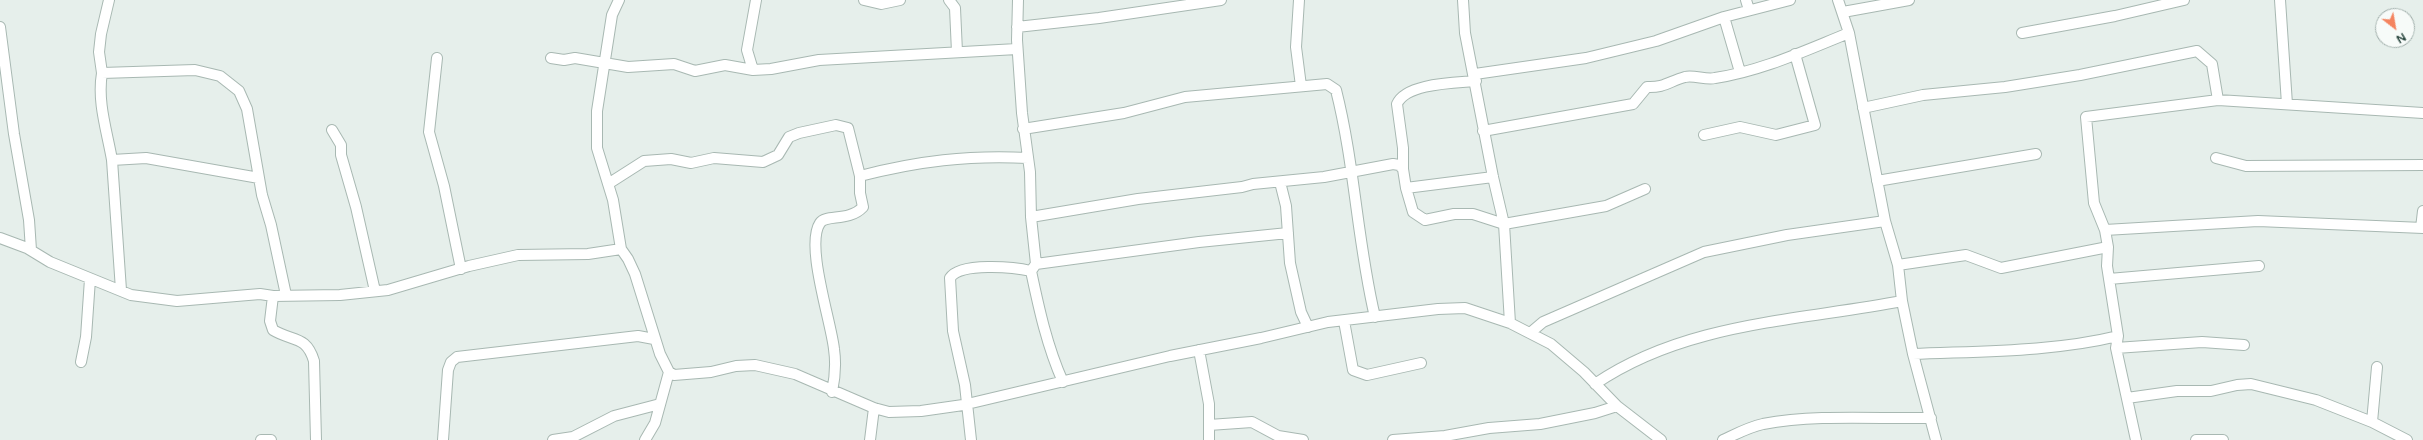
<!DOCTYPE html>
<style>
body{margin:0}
#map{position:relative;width:2423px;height:440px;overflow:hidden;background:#e6efeb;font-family:"Varela Round",sans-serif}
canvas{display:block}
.north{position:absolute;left:2375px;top:8px;width:40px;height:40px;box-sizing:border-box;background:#f7fbf9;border:1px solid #a3b1ad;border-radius:50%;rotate:149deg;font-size:11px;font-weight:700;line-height:16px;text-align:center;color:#24423a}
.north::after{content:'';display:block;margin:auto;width:14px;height:18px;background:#f4845f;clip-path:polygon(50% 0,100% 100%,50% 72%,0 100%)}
</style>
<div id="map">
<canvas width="2423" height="440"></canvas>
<div class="north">N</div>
</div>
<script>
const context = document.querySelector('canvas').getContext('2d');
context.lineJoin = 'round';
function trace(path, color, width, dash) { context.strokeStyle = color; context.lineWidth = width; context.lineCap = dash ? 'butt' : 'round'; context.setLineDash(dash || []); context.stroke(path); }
const minor = new Path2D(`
 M619 0 612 15 597 111V148L613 200 621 249 628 259 635 274 660 354 669 372 674 375 711 372 736 366 755 365 795 374 874 408 889 412 921 411 963 405 1170 356 1261 338 1328 322 1438 309 1465 308 1510 323 1551 344 1584 372 1617 406 1661 440
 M864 0 881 4 900 0
 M949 0 955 8 957 52
 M1018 0 1017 40 1022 113 1030 172 1031 217 1036 264 1031 271C1039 309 1047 346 1063 382
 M1299 0 1296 47 1301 86
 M1463 0 1465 33 1493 177 1504 224 1510 323
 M1746 0 1749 10
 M1838 0 1849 33 1885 221 1898 265 1902 301 1913 354 1936 440
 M2280 0 2287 104
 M1843 12 1909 0
 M0 27 14 134 29 220 31 250
 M1017 27 1099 18 1221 0
 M2022 33 2115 16 2184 0
 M437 58 429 132 444 186 461 269
 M551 58 564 60 575 58 628 67 674 64 695 71 725 65 753 70 771 69 819 60 1017 49
 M753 70 747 50 756 0
 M1740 72 1724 17 1790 0
 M102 73 99 52 101 34 109 0
 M1475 74 1586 58 1656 41 1724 17
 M1863 108 1923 95 2005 87 2080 75 2197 51 2212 64 2218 100 2423 113
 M1023 129 1124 113 1185 97 1327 84 1336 90C1355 165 1357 242 1375 317
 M332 130 341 145V155L356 207 375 291
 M1483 131 1633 104 1647 87C1664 88 1670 81 1685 77 1694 75 1706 80 1715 78 1762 71 1806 50 1849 33
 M1704 135 1740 127 1776 135 1815 125 1795 54
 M2216 158 2246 166 2423 165
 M112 160 121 290
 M1403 169V148L1397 104C1406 83 1455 83 1476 81
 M259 178 146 158 112 160C107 131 97 102 102 73L195 70 220 76 239 91 247 109 262 195 271 225 286 295
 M1877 181 2036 154
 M1280 182 1286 206 1290 263 1301 312 1308 327
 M608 184 644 161 671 159 691 163 714 158 763 162 778 155 789 137 799 133 836 125 848 128 860 176
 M1406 188 1413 212 1425 220 1454 214H1473L1504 224 1606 206 1645 189
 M1031 217 1138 199 1242 187 1253 184 1324 177 1393 164 1399 165 1403 169 1406 188 1493 177
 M2421 228 2423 211
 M2105 230 2258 221 2423 228
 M0 238 27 248 50 262 131 295 177 301 260 294 273 296 340 295 388 290 469 266 518 255 588 254 621 249
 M1036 264 1199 242 1288 233
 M1898 265 1966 255 2001 268 2108 247
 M2109 279 2259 266
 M273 296 270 321 273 330C293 342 306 335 314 361L316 440
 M1344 321 1353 370 1367 375 1421 363
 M1530 333 1543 322 1704 252 1787 235 1885 221
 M2116 348 2202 342 2244 345
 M1199 350 1209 404V440
 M1913 354C1980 351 2053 352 2118 336
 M81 362 86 337 90 279
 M1595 384C1686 322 1798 321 1902 301
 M832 392C835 378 836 363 834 349 831 321 805 245 820 223 826 214 849 222 863 207L860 193V176C918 161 968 155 1028 158
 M2127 398 2177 391H2211L2237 385 2251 384 2316 400 2372 422 2407 440
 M2372 422 2377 367
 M1209 425 1252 422 1278 436 1303 440
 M261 440H271
 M443 440 448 370 451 362 457 357 638 336 654 339
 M553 440 573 437 614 416 660 404
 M645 440 655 423 669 372
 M870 440 874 408
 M971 440 965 385 953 331 950 278C960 262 1014 267 1031 271
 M1393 440 1445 436 1489 428 1540 424 1595 413 1617 406
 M1723 440C1736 434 1749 427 1763 424 1817 414 1875 419 1931 418
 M2136 440 2116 348 2118 336 2107 266 2108 247 2105 230 2094 203 2086 117 2218 100
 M2196 440H2223`);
trace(minor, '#a8b8b2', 12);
trace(minor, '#fff', 10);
</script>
